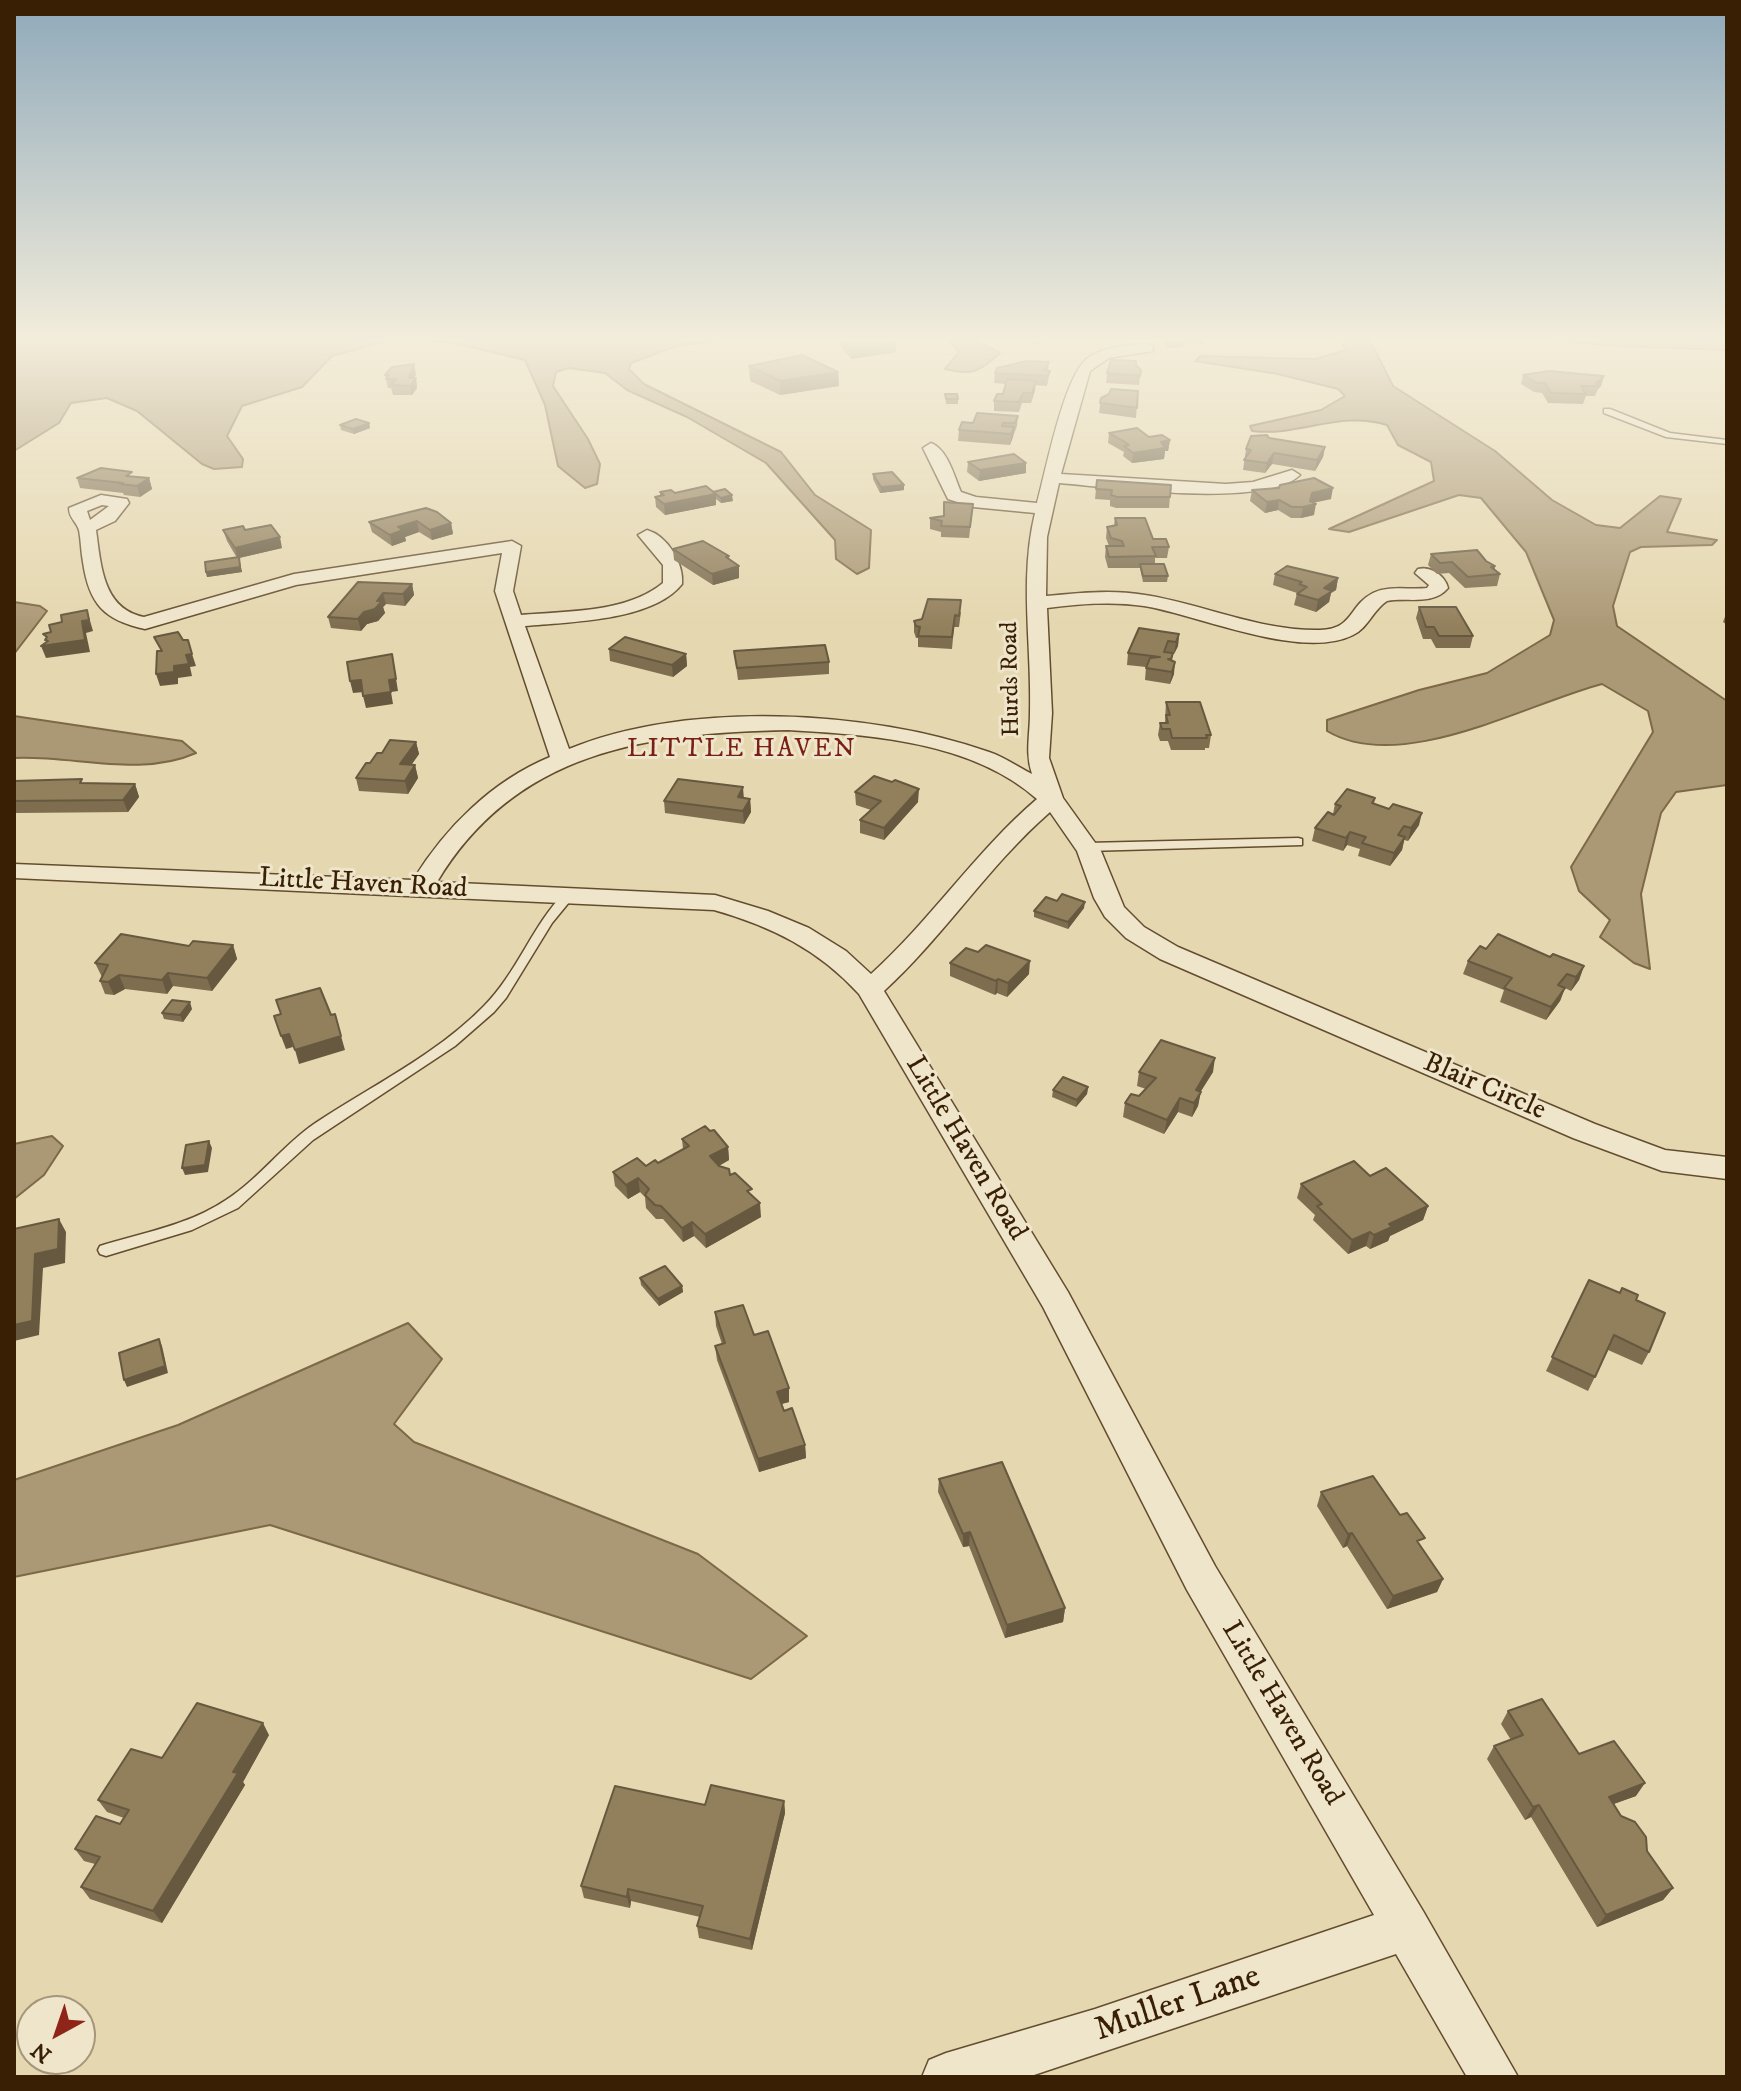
<!DOCTYPE html>
<style>
body{margin:0}
#map{position:relative;width:1741px;height:2091px;overflow:hidden;background:#e5d7af;font-family:"IM FELL DW Pica",serif}
canvas{display:block}
.frame{position:absolute;inset:0;border:16px solid #391f03;pointer-events:none}
.north{position:absolute;left:16px;top:1995px;width:80px;height:80px;box-sizing:border-box;background:#eee5cb;border:2px solid #a6967b;border-radius:50%;rotate:220deg;font-size:22px;font-weight:700;line-height:32px;text-align:center;color:#391f03}
.north::after{content:'';display:block;margin:auto;width:28px;height:36px;background:#8f2418;clip-path:polygon(50% 0,100% 100%,50% 72%,0 100%)}
</style>
<div id="map">
<canvas width="1741" height="2091"></canvas>
<div class="frame"></div>
<div class="north">N</div>
</div>
<script>
const context = document.querySelector('canvas').getContext('2d');
context.lineJoin = 'round';
function fill(path, color) { context.fillStyle = color; context.fill(path, 'evenodd'); }
function trace(path, color, width, dash) { context.strokeStyle = color; context.lineWidth = width; context.lineCap = dash ? 'butt' : 'round'; context.setLineDash(dash || []); context.stroke(path); }
function drawText(font, color, halo, rows, align = 'center') {
  context.font = font + ' "IM FELL DW Pica",serif'; context.lineWidth = 6; context.setLineDash([]); context.textBaseline = 'middle'; context.strokeStyle = halo; context.fillStyle = color; for (const [text, x, y, turn = 0] of rows) {
    context.save(); context.translate(x, y); context.rotate((+turn || 0) * Math.PI / 180); context.textAlign = isNaN(turn) ? turn : align; if (halo) context.strokeText(text, 0, 0); context.fillText(text, 0, 0); context.restore();
  }
}
const water = new Path2D(`
 M14 337H760L679 345 631 363 629 369 644 384 781 452 815 495 871 530 869 568 857 574 836 559 835 540 766 463 687 417 627 390 605 373 569 368 556 372 553 386 588 439 600 464 597 484 585 488 558 466 545 405 525 360 449 342 386 341 332 356 302 387 242 406 227 436 243 459 242 467 214 469 202 464 137 411 107 398 71 403 59 423 14 451Z
 M946 337H974L977 341 1000 353C978 372 973 376 945 369L959 352Z
 M1337 337H1375L1371 342 1393 386 1495 451 1552 500 1596 525 1620 528 1660 496 1681 499 1667 532 1717 540 1712 545 1641 547 1630 552 1613 606 1617 626 1727 701V785L1676 792 1661 813 1641 894 1650 969 1634 963 1600 937 1610 920 1579 891 1571 867 1653 732 1648 711 1602 684C1526 704 1401 775 1327 731V720L1419 690 1487 673 1550 635 1554 620 1526 552 1481 498 1459 495 1349 532 1329 529 1434 481 1431 462 1398 445 1387 425C1340 410 1299 437 1252 431L1250 426 1321 410 1345 396 1338 389 1278 374 1195 361 1200 356 1315 359 1346 350Z
 M1507 337H1727V350L1620 346Z
 M14 602 40 606 47 611 14 654Z
 M14 716 182 741 196 753C140 778 73 755 14 758Z
 M52 1136 63 1146 44 1175 14 1199V1144Z
 M408 1323 442 1359 394 1424 414 1442 698 1554 807 1636 751 1679 270 1525 14 1577V1480L178 1425Z`);
fill(water, '#ab9875');
trace(water, '#7d6847', 2);
const service = new Path2D(`
 M1604 409H1610L1670 433 1727 440V444L1666 437 1604 413Z
 M1298 838 1302 839V845L1087 851 1081 847 1087 843Z
 M569 891 575 895 552 923 506 998 494 1012 455 1046 313 1140 238 1208 192 1230 106 1256 100 1254 98 1250 100 1246C142 1233 189 1225 226 1200 259 1179 282 1146 314 1124 371 1086 435 1056 484 1006 517 973 532 926 565 892Z`);
const minor = new Path2D(`
 M1148 344 1153 345V351L1109 358 1090 371 1061 474 1226 484 1253 482 1292 470 1300 475C1265 509 1110 487 1059 483L1047 537 1046 596C1079 593 1112 589 1145 595 1203 604 1259 631 1320 630 1354 629 1348 606 1373 593 1389 585 1409 590 1427 588L1429 585 1415 573 1418 569C1430 566 1445 575 1448 588 1433 606 1407 597 1387 601 1373 610 1368 628 1353 635 1302 661 1199 615 1144 606 1112 601 1079 604 1047 608L1052 713 1049 758 1063 798 1101 851 1124 907 1144 927 1178 947 1595 1124 1665 1150 1727 1157V1179L1662 1171 1573 1138 1160 959 1126 938 1105 917 1094 898 1077 851 1050 812C989 865 945 935 884 991L1068 1292 1215 1566 1423 1911 1518 2077H1467L1396 1954 1028 2077H922L929 2060 946 2053 1095 2009 1374 1915 1187 1590 1043 1307 859 994C819 950 771 926 714 910L14 878V864L413 880C446 827 492 781 550 757L495 591 502 553 296 585 145 629C104 620 89 604 83 562 81 552 81 540 79 530 76 521 69 518 69 508L101 495 127 499 129 503 115 521 96 530C101 566 103 609 144 617L294 574 512 541 521 546 513 591 521 615C567 611 627 613 663 583V565L638 535 647 530C668 536 684 564 682 584 653 621 569 622 525 626L569 749C687 700 871 710 989 752 1004 757 1018 767 1032 774 1025 753 1030 735 1030 713 1032 646 1019 579 1035 513L973 507 948 499 923 448 931 443C948 450 954 476 961 492L976 497 1037 503C1045 475 1064 374 1088 358 1105 346 1128 345 1148 344ZM102 505 109 506 90 520 87 511ZM788 730C871 735 971 741 1037 799 976 851 931 920 871 974L846 951 809 928 768 911 715 895 437 882C516 750 648 733 788 730Z`);
trace(service, '#644d2e', 3);
trace(minor, '#644d2e', 3);
fill(service, '#eee5cb');
fill(minor, '#eee5cb');
fill(new Path2D(`
 M840 337 896 352 851 359 840 346Z
 M1024 337H1051V341L1033 344Z
 M1162 337H1206L1205 344 1184 343 1183 347 1168 348 1163 343Z
 M1049 362 1048 371H1050L1047 386 1035 385 1031 403H1022L1019 412 994 411V401L1003 394 1006 384 994 383 995 373Z
 M1136 365 1141 370 1139 385 1106 383 1107 373Z
 M749 366 838 372 839 386 780 395 750 381Z
 M416 374 414 378H416L417 388 412 395H393L391 388H388L385 375Z
 M1523 375 1604 376 1601 386 1598 389 1595 396H1586L1583 404 1548 403 1542 393 1534 392 1521 384Z
 M1138 391 1136 418 1099 413 1101 398Z
 M945 394 958 399V404H946Z
 M1018 416 1017 426 1010 445 958 441 959 430 973 423Z
 M369 423 370 428 354 434 341 430 340 425Z
 M1109 433 1170 440 1168 451H1165L1164 459 1132 463 1123 456 1124 452 1108 443Z
 M1269 438 1325 447 1323 457 1315 471 1272 464 1265 473 1243 470 1246 449Z
 M968 462 1026 473 979 481 967 472Z
 M873 474 904 485V490L880 493 873 479Z
 M134 477 149 478 152 489 140 497 124 495 123 493 80 488 77 478Z
 M1171 485 1169 508H1116L1110 506V500L1095 499 1096 489Z
 M1279 488 1331 499 1313 503 1314 515 1301 518H1291L1278 510 1265 513 1250 501 1252 490Z
 M660 492 675 493 713 492 733 501 721 503 716 499V505L665 515 656 507 655 497 660 495Z
 M426 508 451 523 453 534 432 540 419 532 405 537 406 541 392 546 372 532 369 522Z
 M972 514 969 538 941 537V532L930 529V518Z
 M1115 518 1169 547 1167 558H1155V564L1168 576 1167 582H1143L1140 568H1108L1105 557 1106 546H1109L1106 538 1107 527 1114 526Z
 M223 530H245L282 548 239 558 242 572 207 577 206 572 237 558 227 541Z
 M673 549 729 556V559L739 578 713 585 674 560Z
 M1431 554 1486 561 1495 566V570L1500 574 1497 586 1465 588 1449 573 1437 574 1428 565Z
 M1275 574 1338 578 1336 590 1331 593 1329 602 1316 612 1294 605 1297 593 1273 585Z
 M358 582 412 584 414 595 405 606 386 604 383 607 385 613 378 621 367 624 361 631 331 628 328 617Z
 M1419 607 1473 636 1470 648H1436L1431 639H1423L1416 618Z
 M1727 611V625L1723 622Z
 M961 612 959 627H954L952 649 918 647V638H916L914 632V621Z
 M1179 634 1178 646 1174 654H1173L1172 661 1174 674 1170 684 1145 680 1146 667 1127 665 1128 653Z
 M609 649 686 654 687 666 673 677 610 661Z
 M734 651 829 662V674L738 680Z
 M1166 702 1211 735 1209 748H1205V750H1171L1168 741H1160L1158 735 1160 723H1165Z
 M416 742 419 754 411 765H415L418 778 408 794 359 791 356 778 370 763 382 753Z
 M14 781 135 784 139 797 128 812 16 813 14 809Z
 M855 792 918 802 884 840 860 833V820L871 810 856 805Z
 M744 798 750 799 751 812 744 824 665 813 664 801Z
 M1375 798 1374 804 1419 825 1408 841 1404 840 1402 850 1390 866 1358 856 1360 849 1347 845 1343 851 1312 841 1315 828 1333 814 1335 804Z
 M1084 908 1068 929 1034 917V911Z
 M233 945 237 959 212 991 173 986 167 994 125 989 114 995 105 994 100 981 102 977 95 963 189 946Z
 M1486 949 1550 957 1584 966 1579 980 1571 991 1565 988 1560 1001 1546 1020 1500 1002 1504 990 1463 974 1468 961Z
 M950 963 1029 974 1007 997 997 993 995 995 950 976Z
 M192 1009 183 1022 164 1019 162 1013Z
 M1139 1072H1213L1200 1092 1198 1106 1192 1117 1178 1112 1164 1134 1123 1117 1125 1103 1139 1096 1146 1089 1137 1086Z
 M1088 1087 1087 1094 1076 1107 1052 1097 1053 1090Z
 M682 1139 728 1147 729 1160 719 1166 752 1196 761 1217 706 1248 694 1236 683 1242 663 1219H656L646 1208 645 1197 640 1192 628 1199 615 1186 613 1172 658 1163 683 1149Z
 M1370 1176 1428 1206 1423 1220 1390 1236 1388 1241 1370 1249 1366 1246 1348 1254 1313 1220 1315 1215 1297 1198 1301 1184Z
 M640 1278 682 1286 683 1292 659 1306 641 1285Z
 M1589 1280 1636 1300 1649 1352 1642 1365 1608 1350 1588 1391 1546 1371Z
 M715 1312 754 1335 789 1402 781 1404 784 1411 805 1445 806 1458 759 1472 717 1360 715 1346 722 1344 716 1326Z
 M939 1479 1065 1608 1063 1622 1005 1638 969 1546 963 1547 938 1492Z
 M1321 1492 1421 1547 1443 1579 1437 1592 1387 1609 1347 1546 1343 1548 1317 1506Z
 M1508 1711 1579 1754 1636 1796 1613 1804 1673 1888 1663 1900 1597 1927 1531 1817 1525 1820 1487 1759 1494 1746 1511 1740 1501 1724Z
 M269 1735 243 1782 245 1785 162 1923 90 1899 81 1887 95 1864 84 1861 75 1849 120 1824 124 1818 107 1812 98 1800 162 1758Z
 M784 1801 785 1813 752 1950 699 1938 697 1926 700 1917 631 1901 630 1908 584 1898 581 1886 705 1805Z`), '#7e6d4f');
fill(new Path2D(`
 M1034 337H1051V341L1033 344Z
 M1185 338 1183 347 1168 348 1169 339Z
 M896 343V352L851 359V350Z
 M414 364 416 374 412 383 416 378 417 388 412 395 409 378Z
 M838 372 839 386 780 395V381Z
 M1604 376 1601 386 1598 389V386L1596 383Z
 M1036 381 1035 391 1031 403 1032 393Z
 M369 423 370 428 354 434 353 429Z
 M1014 427 1013 437 1010 445 1011 434Z
 M1170 440 1168 451H1165L1164 459 1132 463 1133 453 1161 442Z
 M1325 447 1323 457 1315 471 1317 460Z
 M1274 453 1272 464 1265 473 1267 463Z
 M1026 463V473L979 481 980 470Z
 M149 478 152 489 140 497 137 486Z
 M904 485V490L880 493 881 487Z
 M1333 488 1331 499 1310 503 1316 504 1314 515 1301 518 1303 507 1312 493Z
 M716 494V505L665 515 664 504Z
 M732 495 733 501 721 503V498Z
 M1279 500 1278 510 1265 513 1267 502Z
 M417 521 419 532 405 537 406 541 392 546 390 535 398 527Z
 M451 523 453 534 432 540 430 530Z
 M280 537 282 548 239 558 242 572 207 577 206 572 238 559 235 548Z
 M739 566V578L713 585 712 574Z
 M1338 578 1336 590 1331 593 1329 602 1316 612 1318 600 1324 588Z
 M412 584 414 595 405 606 403 594Z
 M383 593 386 604 383 607 385 613 378 621 367 624 361 631 358 619 377 601Z
 M87 610 93 631 86 633 90 652 46 658 41 646 82 621Z
 M1179 634 1178 646 1174 654 1176 642Z
 M192 654 196 666 190 667 192 676 178 678V684L160 686 156 674 174 666 186 655Z
 M392 654 398 691 391 692 393 704 366 708 363 696 389 680Z
 M686 654 687 666 673 677 672 665Z
 M1175 662 1174 674 1170 684 1172 672Z
 M361 680 364 692 353 693 350 681Z
 M416 742 419 754 403 777 400 764Z
 M415 765 418 778 408 794 405 781Z
 M135 784 139 797 128 812 123 800Z
 M743 787 744 800 738 797Z
 M919 789 918 802 884 840V828Z
 M750 799 751 812 744 824 743 811Z
 M1422 813 1419 825 1408 841 1411 828Z
 M1350 832 1347 845 1343 851 1346 838Z
 M1405 837 1402 850 1390 866 1394 853Z
 M1085 902 1084 908 1068 929V922Z
 M233 945 237 959 212 991 207 978Z
 M1030 961 1029 974 1007 997 1008 983Z
 M1584 966 1579 980 1571 991 1576 977Z
 M168 973 173 986 167 994 162 980Z
 M119 975 125 989 114 995 108 982Z
 M998 979 997 993 995 995 996 981Z
 M1565 988 1560 1001 1546 1020 1551 1007Z
 M190 1002 192 1009 183 1022 180 1015Z
 M289 1034 293 1047 286 1049 281 1036Z
 M341 1036 345 1050 299 1064 295 1050Z
 M1215 1058 1213 1072 1193 1104 1196 1090Z
 M1088 1087 1087 1094 1076 1107 1077 1100Z
 M1201 1092 1198 1106 1192 1117 1194 1103Z
 M1180 1098 1178 1112 1164 1134 1167 1120Z
 M209 1141 212 1148 208 1172 185 1175 182 1168Z
 M728 1147 729 1160 711 1170 710 1156Z
 M638 1178 640 1192 628 1199 626 1185Z
 M760 1203 761 1217 706 1248 705 1234Z
 M1428 1206 1423 1220 1390 1236 1388 1241 1370 1249 1374 1235 1389 1224Z
 M59 1219 66 1232 65 1263 43 1268 39 1335 14 1341V1325L35 1254Z
 M692 1222 694 1236 683 1242 682 1228Z
 M1370 1232 1366 1246 1348 1254 1352 1240Z
 M682 1286 683 1292 659 1306 658 1299Z
 M159 1339 162 1346 168 1373 127 1387 124 1380Z
 M789 1388V1402L778 1405 777 1392Z
 M805 1445 806 1458 759 1472 758 1459Z
 M970 1532 969 1546 963 1547V1534Z
 M1352 1533 1347 1546 1343 1548 1348 1534Z
 M1443 1579 1437 1592 1387 1609 1393 1596Z
 M1065 1608 1063 1622 1005 1638 1007 1625Z
 M263 1723 269 1735 243 1782 245 1785 162 1923 153 1911Z
 M1645 1783 1636 1796 1600 1809 1609 1797Z
 M784 1801 785 1813 752 1950 750 1939Z
 M1539 1805 1531 1817 1525 1820 1533 1807Z
 M1673 1888 1663 1900 1597 1927 1606 1915Z
 M628 1889 631 1901 630 1908 627 1897Z`), '#665940');
const building = new Path2D(`
 M840 337 859 338 890 337 896 343 851 350Z
 M1167 337H1183L1185 338 1169 339Z
 M802 355 838 372 780 381 749 366Z
 M1111 360 1136 361V365L1141 370 1140 376 1107 373Z
 M1027 361 1049 362 1044 370 1050 371 1048 376 995 373 997 368Z
 M414 364 409 378H416L410 386 391 385 396 379H386L389 375H385L392 367Z
 M1549 371 1604 376 1596 383 1598 386H1581L1586 394 1551 393 1545 383H1537L1523 375Z
 M1007 379 1036 381 1032 393H1023L1019 402 994 401 997 394H1003Z
 M1111 389 1138 391 1137 408 1100 403 1101 398 1109 394Z
 M945 394H957L958 399H946Z
 M977 413 1018 416 1015 423H1003L1002 426 1014 427 1011 434 959 430 962 422 973 423Z
 M356 419 369 423 353 429 340 425Z
 M1137 428 1149 437 1162 435 1170 440 1161 442 1165 448 1133 453 1124 446 1129 445 1125 442 1109 433Z
 M1267 435 1269 438 1325 447 1317 460 1274 453 1267 463 1244 460 1251 450 1246 449 1251 436Z
 M1014 454 1026 463 980 470 968 462Z
 M101 468 132 472 126 476 149 478 137 486 120 484 123 483 77 478Z
 M892 472 904 485 881 487 873 474Z
 M1314 478 1333 488 1312 493 1310 501 1316 504 1303 507H1292L1279 500 1267 502 1252 490 1279 488 1280 485Z
 M1097 480 1171 485 1170 497H1117L1111 495 1112 490 1096 489Z
 M706 486 716 494 664 504 655 497 664 495 660 492 671 490 675 493Z
 M725 489 732 495 721 498 713 492Z
 M944 502 973 504 970 527 941 526 942 521 930 518 944 516Z
 M426 508 437 512 451 523 430 530 417 521 398 527 403 530 390 535 369 522Z
 M1115 518H1145L1153 539H1166L1169 547H1152L1156 556 1109 557 1106 546H1124L1122 541 1111 538 1107 527 1117 525Z
 M271 525 280 537 235 548 223 530 243 526 245 530Z
 M703 541 729 556 726 557 739 566 712 574 673 549Z
 M1477 550 1486 561 1495 566 1491 567 1500 574 1468 577 1452 562 1440 563 1431 554Z
 M239 557 240 567 206 572 205 562Z
 M1140 564H1164L1168 576H1143Z
 M1287 566 1338 578 1324 588 1332 591 1318 600 1297 594 1307 587 1299 584 1302 582 1275 574Z
 M358 582 412 584 403 594 383 593 377 601H382L375 609 364 612 358 619 328 617Z
 M928 599 961 600 959 616 955 615 952 637 918 636 920 627 916 626 914 621 922 619Z
 M1419 607H1456L1473 636H1439L1434 627H1426Z
 M87 610 89 620 82 621 85 640 41 646 48 641 45 640 47 637 43 634 51 632 49 625 62 622 61 615Z
 M1139 628 1179 634 1176 642 1168 641 1164 652 1173 653 1171 659H1168L1175 662 1172 672 1146 668 1150 658 1160 657 1128 653Z
 M178 632 183 640H188L192 654 186 655 189 664 174 666V672L156 674 157 651H162L154 637Z
 M625 637 686 654 672 665 609 649Z
 M825 645 829 662 737 668 734 651Z
 M392 654 396 679 389 680 391 692 363 696 361 680 350 681 347 662Z
 M1166 702H1200L1211 735H1206L1207 738H1172L1170 729H1162L1160 723H1168L1166 715H1170Z
 M390 740 416 742 400 764 415 765 405 781 356 778 366 763H370L377 753H382Z
 M874 776 892 782 895 780 919 789 884 828 860 820 881 801 855 792Z
 M82 779 80 783 135 784 123 800 14 801V781Z
 M678 779 743 787 738 797 750 799 743 811 664 801Z
 M1347 789 1375 798 1372 803 1389 809 1393 804 1422 813 1411 828 1404 826 1398 835 1405 837 1394 853 1362 843 1366 837 1350 832 1346 838 1315 828 1328 812 1334 815 1341 806 1335 804Z
 M1062 894 1085 902 1068 922 1034 911 1046 897 1057 901Z
 M121 934 189 946 193 941 233 945 207 978 168 973 162 980 119 975 108 982 100 981 108 965 95 963Z
 M1498 934 1550 957 1553 954 1584 966 1576 977 1567 974 1558 985 1565 988 1551 1007 1504 988 1512 978 1468 961 1480 946 1486 949Z
 M986 945 1030 961 1008 983 998 979 996 981 950 963 966 948 978 952Z
 M320 988 331 1015 335 1014 341 1036 295 1050 289 1034 281 1036 274 1016 281 1014 276 1000Z
 M172 1000 190 1002 180 1015 162 1013Z
 M1161 1040 1215 1058 1196 1090 1201 1092 1194 1103 1180 1098 1167 1120 1125 1103 1131 1094 1139 1096 1156 1078 1139 1072Z
 M1063 1077 1088 1087 1077 1100 1053 1090Z
 M705 1126 710 1131 714 1130 728 1147 710 1156 719 1166 729 1169 730 1175 735 1173 752 1189 747 1191 760 1203 705 1234 692 1222 682 1228 661 1206 655 1205 645 1195 649 1189 638 1178 626 1185 613 1172 637 1158 646 1166 655 1160 658 1163 689 1146 682 1139Z
 M209 1141 205 1165 182 1168 186 1145Z
 M1354 1161 1370 1176 1386 1168 1428 1206 1389 1224 1392 1227 1374 1235 1370 1232 1352 1240 1317 1206 1322 1204 1301 1184Z
 M59 1219 58 1249 35 1254 32 1321 14 1325V1229Z
 M665 1266 682 1286 658 1299 640 1278Z
 M1589 1280 1620 1293 1622 1288 1638 1295 1636 1300 1665 1313 1649 1352 1614 1335 1595 1377 1552 1357Z
 M743 1305 754 1335 768 1331 789 1388 777 1392 784 1411 792 1408 805 1445 758 1459 715 1346 725 1343 715 1312Z
 M159 1339 165 1366 124 1380 119 1353Z
 M1002 1462 1065 1608 1007 1625 970 1532 963 1534 939 1479Z
 M1373 1476 1400 1515 1407 1513 1425 1538 1417 1541 1443 1579 1393 1596 1352 1533 1348 1534 1321 1492Z
 M1542 1699 1579 1754 1614 1741 1645 1783 1609 1797 1621 1816 1635 1822 1646 1837 1647 1851 1673 1888 1606 1915 1539 1805 1533 1807 1494 1746 1523 1735 1508 1711Z
 M197 1703 263 1723 233 1772 238 1773 153 1911 81 1887 100 1857 75 1849 96 1816 120 1824 129 1810 98 1800 131 1749 162 1758Z
 M711 1785 784 1801 750 1939 697 1926 703 1906 628 1889 627 1897 581 1886 615 1786 705 1805Z`);
fill(building, '#927f5c');
trace(building, '#665940', 2);
const sky = context.createLinearGradient(0, 0, 0, 629);
sky.addColorStop(0, '#8fa9ba');
sky.addColorStop(0.54, '#f3eddb');
sky.addColorStop(1, '#f3eddb00');
context.fillStyle = sky;
context.fillRect(0, 0, 1741, 629);
drawText('24px', '#391f03', '#eee5cb', [
 ["Hurds Road",1012,679,-91]
]);
context.letterSpacing = '2px';
drawText('26px', '#7a1f14', '#eee5cb', [
 ["LITTLE HAVEN",742,751]
]);
context.letterSpacing = '0px';
drawText('28px', '#391f03', '#eee5cb', [
 ["Little Haven Road",363,885,3],
 ["Blair Circle",1484,1088,23],
 ["Little Haven Road",965,1149,59],
 ["Little Haven Road",1281,1714,59]
]);
drawText('34px', '#391f03', '#eee5cb', [
 ["Muller Lane",1178,2005,-19]
]);
</script>
